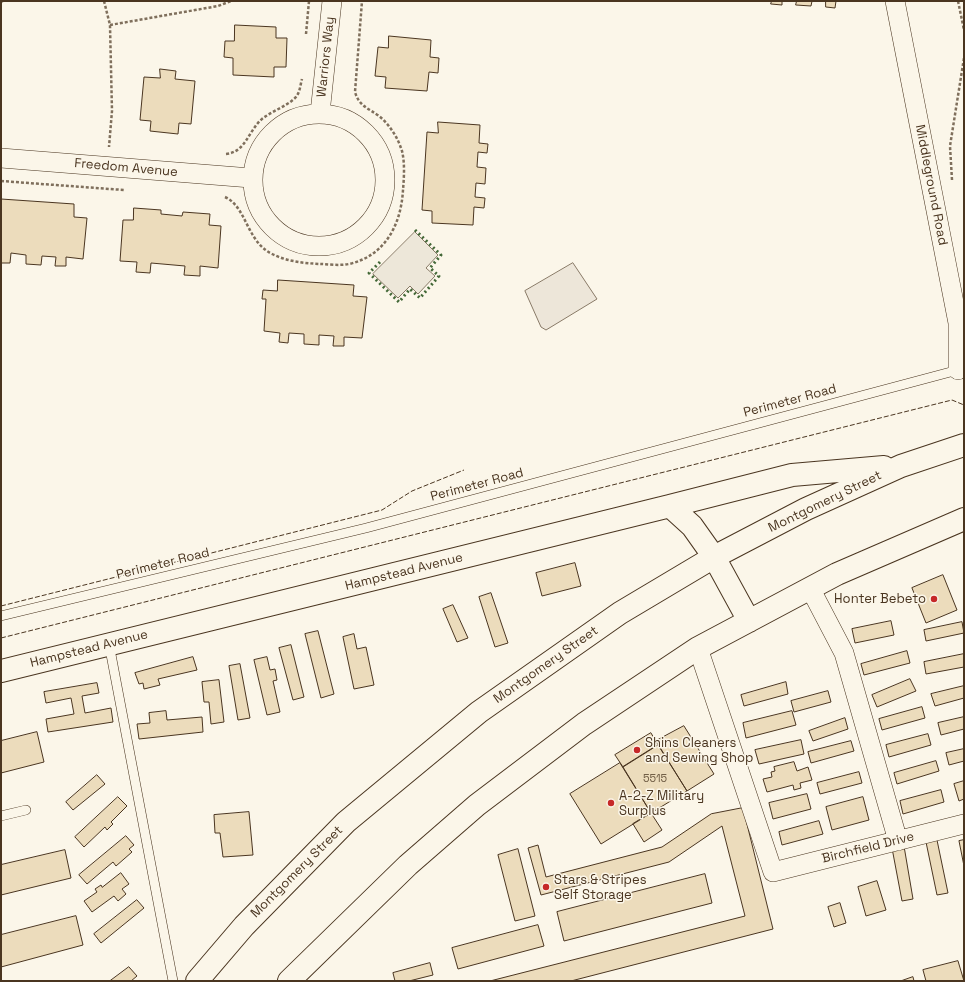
<!DOCTYPE html>
<style>
body{margin:0}
#map{position:relative;width:965px;height:982px;overflow:hidden;background:#fbf6e9;font-family:"Space Grotesk",sans-serif}
canvas{display:block}
.frame{position:absolute;inset:0;border:2px solid #4a3520;pointer-events:none}
</style>
<div id="map">
<canvas width="965" height="982"></canvas>
<div class="frame"></div>
</div>
<script>
const context = document.querySelector('canvas').getContext('2d');
context.lineJoin = 'round';
function fill(path, color) { context.fillStyle = color; context.fill(path, 'evenodd'); }
function trace(path, color, width, dash) { context.strokeStyle = color; context.lineWidth = width; context.lineCap = dash ? 'butt' : 'round'; context.setLineDash(dash || []); context.stroke(path); }
function drawText(font, color, halo, rows, align = 'center') {
  context.font = font + ' "Space Grotesk",sans-serif'; context.lineWidth = 3; context.setLineDash([]); context.textBaseline = 'middle'; context.strokeStyle = halo; context.fillStyle = color; for (const [text, x, y, turn = 0] of rows) {
    context.save(); context.translate(x, y); context.rotate((+turn || 0) * Math.PI / 180); context.textAlign = isNaN(turn) ? turn : align; if (halo) context.strokeText(text, 0, 0); context.fillText(text, 0, 0); context.restore();
  }
}
const green = new Path2D(`
 M573 263 597 299 546 330 541 327 525 291Z`);
fill(green, '#ede6d9');
trace(green, '#887966', 1);
const parking = new Path2D(`
 M415 232 438 255 426 268 435 276 418 294 410 286 398 298 373 274Z`);
fill(parking, '#ede7d9');
trace(parking, '#887966', 1);
const building = new Path2D(`
 M772 1H782V5L771 4Z
 M797 1H812L811 6 796 5Z
 M826 1H836L835 8 826 7Z
 M235 25 276 27V38H287L286 67H274V77L233 75V58L224 57 225 41H234Z
 M389 36 431 40 430 57 439 58 438 73 429 72 427 91 385 88 386 77 375 76 378 47 388 48Z
 M160 69 176 71 175 79 195 81 191 124 179 123 178 134 150 131 151 121 140 120 144 77 160 78Z
 M438 122 480 125 479 143 488 144 487 153 478 152 477 167 486 168 485 184 476 183 475 197 485 198 484 208 474 207 473 225 432 223V211L422 210 427 132 438 133Z
 M1 199 74 204V217L87 218 83 259 66 257V266H55L56 257 42 256 41 265 26 264V255L11 253 10 263H1Z
 M134 208 161 210V214L182 216 183 212 210 214 209 225 221 226 218 268 200 266V276L184 275 185 266 151 263 150 273 136 272 137 262 120 261 123 220H133Z
 M278 280 354 285 353 296 367 297 362 338 344 337V346H333L334 336 319 335V345L304 344V334L289 333 288 343 279 342 280 333 264 331 266 299H262L263 290 277 291Z
 M575 563 581 586 542 596 536 573Z
 M943 575 957 610 926 623 912 588Z
 M491 593 508 643 495 647 479 597Z
 M453 605 468 638 457 642 443 609Z
 M891 621 894 635 855 643 852 629Z
 M962 622 964 633 926 641 924 630Z
 M318 631 334 694 321 698 305 634Z
 M354 634 357 649 366 647 374 685 354 689 343 637Z
 M291 645 304 697 293 700 279 648Z
 M907 651 910 663 864 675 861 664Z
 M964 654V667L926 674 924 662Z
 M193 657 197 670 158 679 160 685 144 689 143 683 139 684 135 673Z
 M267 657 270 670 275 669 277 680 273 681 280 712 267 715 254 660Z
 M240 664 250 718 238 720 229 666Z
 M910 679 916 691 877 707 872 695Z
 M219 680 224 722 211 724 209 702H204L202 682Z
 M786 682 788 694 744 706 741 695Z
 M97 683 99 693 82 696 85 713 111 708 113 722 48 732 46 719 74 714 71 698 46 703 44 692Z
 M964 686V698L935 706 931 694Z
 M828 691 831 702 794 712 791 701Z
 M922 707 925 718 882 730 879 719Z
 M166 711 167 720 202 717 203 732 139 739 137 724 150 723 149 713Z
 M792 711 796 725 746 738 743 723Z
 M964 717V729L941 735 938 723Z
 M845 718 848 729 813 741 809 731Z
 M684 726 714 774 687 791 656 741Z
 M37 732 44 762 1 773V741Z
 M651 733 658 745 623 767 615 755Z
 M928 734 931 745 889 757 886 745Z
 M801 740 804 754 759 764 755 750Z
 M851 741 854 751 811 763 808 752Z
 M658 745 687 791 651 813 623 767Z
 M964 749V761L949 765 946 753Z
 M936 761 939 771 897 784 894 773Z
 M794 762 797 771 808 767 812 780 800 783 801 788 794 790 793 785 767 792 763 779 772 777 771 772 775 771 774 767Z
 M620 763 651 813 601 844 570 794Z
 M859 772 862 783 820 794 817 783Z
 M97 775 105 784 73 810 66 802Z
 M964 781V799L959 801 954 784Z
 M941 790 944 802 903 814 900 801Z
 M807 794 811 809 773 819 769 803Z
 M118 797 127 806 111 822 113 824 107 830 105 827 84 847 75 837Z
 M863 797 869 820 832 830 826 807Z
 M743 808 773 929 571 981H490L745 916 722 826 669 862 541 895 528 848 538 845 546 877 662 847 711 814Z
 M249 812 253 855 223 857 220 833H215L214 815Z
 M651 813 662 830 644 842 633 824Z
 M819 821 823 834 782 845 779 832Z
 M126 836 134 845 129 849 132 852 116 866 113 862 87 884 79 875Z
 M937 840 948 893 937 895 926 842Z
 M964 840V866L959 841Z
 M904 846 913 899 902 901 892 848Z
 M518 849 535 916 515 921 498 855Z
 M65 850 71 878 1 895V865Z
 M121 873 129 884 122 889 126 894 118 901 114 896 92 912 84 901 97 892 95 889 101 885 102 887Z
 M705 874 712 903 564 941 557 912Z
 M877 881 886 910 866 916 858 887Z
 M137 900 144 908 101 943 94 934Z
 M840 903 846 923 834 927 828 907Z
 M76 916 83 945 1 967V935Z
 M538 925 544 946 458 969 452 948Z
 M958 961 964 981H926L923 970Z
 M430 963 433 975 409 981H395L393 973Z
 M129 967 137 976 131 981H110Z
 M913 977 914 981H901Z`);
fill(building, '#ecdcbc');
trace(building, '#4a3520', 1);
const lane = new Path2D(`
 M1 616 366 528 958 370
 M109 644 173 981
 M1 816 26 810`);
const street = new Path2D(`
 M895 1 958 323V370
 M320 113 332 1
 M253 180a66 66 0 1 1 132 0a66 66 0 1 1-132 0Z
 M1 158 251 178
 M810 588 844 653 898 841
 M698 648 773 872 964 824`);
const secondary = new Path2D(`
 M670 506 792 475 884 467
 M1 671 670 506 692 526 714 557 749 621
 M197 981 244 926 346 822 479 712 620 613 714 557 806 509 901 466 964 445
 M289 981 408 865 477 805 584 724 698 648 837 574 964 519`);
trace(lane, '#4a3520', 10);
trace(street, '#4a3520', 20);
trace(secondary, '#4a3520', 24);
trace(new Path2D(`
 M104 1 110 25 112 111 109 147
 M958 1 964 30
 M1 2 3 1
 M110 25 218 6 231 1
 M306 34 309 1
 M226 154C246 152 248 131 262 119 272 111 285 107 294 99 300 94 300 86 302 79
 M952 180 950 146 964 58
 M1 181 124 190
 M225 197C247 207 246 241 272 254 286 261 302 263 319 264 328 264 339 266 349 264 385 256 401 225 403 190 404 178 405 163 402 151 398 138 390 125 379 116 368 108 359 106 355 92L362 1`), '#7f6f5c', 2.5, [3, 2]);
trace(lane, '#fbf6e9', 9);
trace(street, '#fbf6e9', 19);
trace(secondary, '#fbf6e9', 22);
trace(new Path2D(`
 M380 262 369 273 399 302 410 289 420 298 439 276 430 268 441 255 414 229`), '#436837', 3, [2, 3]);
trace(new Path2D(`
 M1 606 382 510 412 491 464 470
 M1 638 952 400 964 405`), '#4a3520', 1, [5, 2]);
for (const [x, y, r, color] of [
 [934,599,4,"#c62828"],
 [637,750,4,"#c62828"],
 [611,803,4,"#c62828"],
 [546,887,4,"#c62828"]
]) { const dot = new Path2D(); dot.arc(x, y, r, 0, 2 * Math.PI); context.fillStyle = color; context.fill(dot); trace(dot, '#fbf6e9', 1.5); }
drawText('11px', '#725f47', null, [
 ["5515",655,779]
]);
drawText('13px', '#4a3520', '#fbf6e9', [
 ["Warriors Way",326,57,-84],
 ["Freedom Avenue",126,168,5],
 ["Middleground Road",931,185,79],
 ["Perimeter Road",790,401,-15],
 ["Perimeter Road",477,485,-15],
 ["Montgomery Street",825,502,-26],
 ["Perimeter Road",163,564,-14],
 ["Hampstead Avenue",404,572,-14],
 ["Hampstead Avenue",89,649,-14],
 ["Montgomery Street",546,665,-35],
 ["Birchfield Drive",868,848,-14],
 ["Montgomery Street",297,872,-45]
]);
drawText('13px', '#4a3520', '#fbf6e9', [
 ["Honter Bebeto",926,599,"right"],
 ["Shins Cleaners",645,743],
 ["and Sewing Shop",645,758],
 ["A-2-Z Military",619,796],
 ["Surplus",619,811],
 ["Stars & Stripes",554,880],
 ["Self Storage",554,895]
], 'left');
</script>
